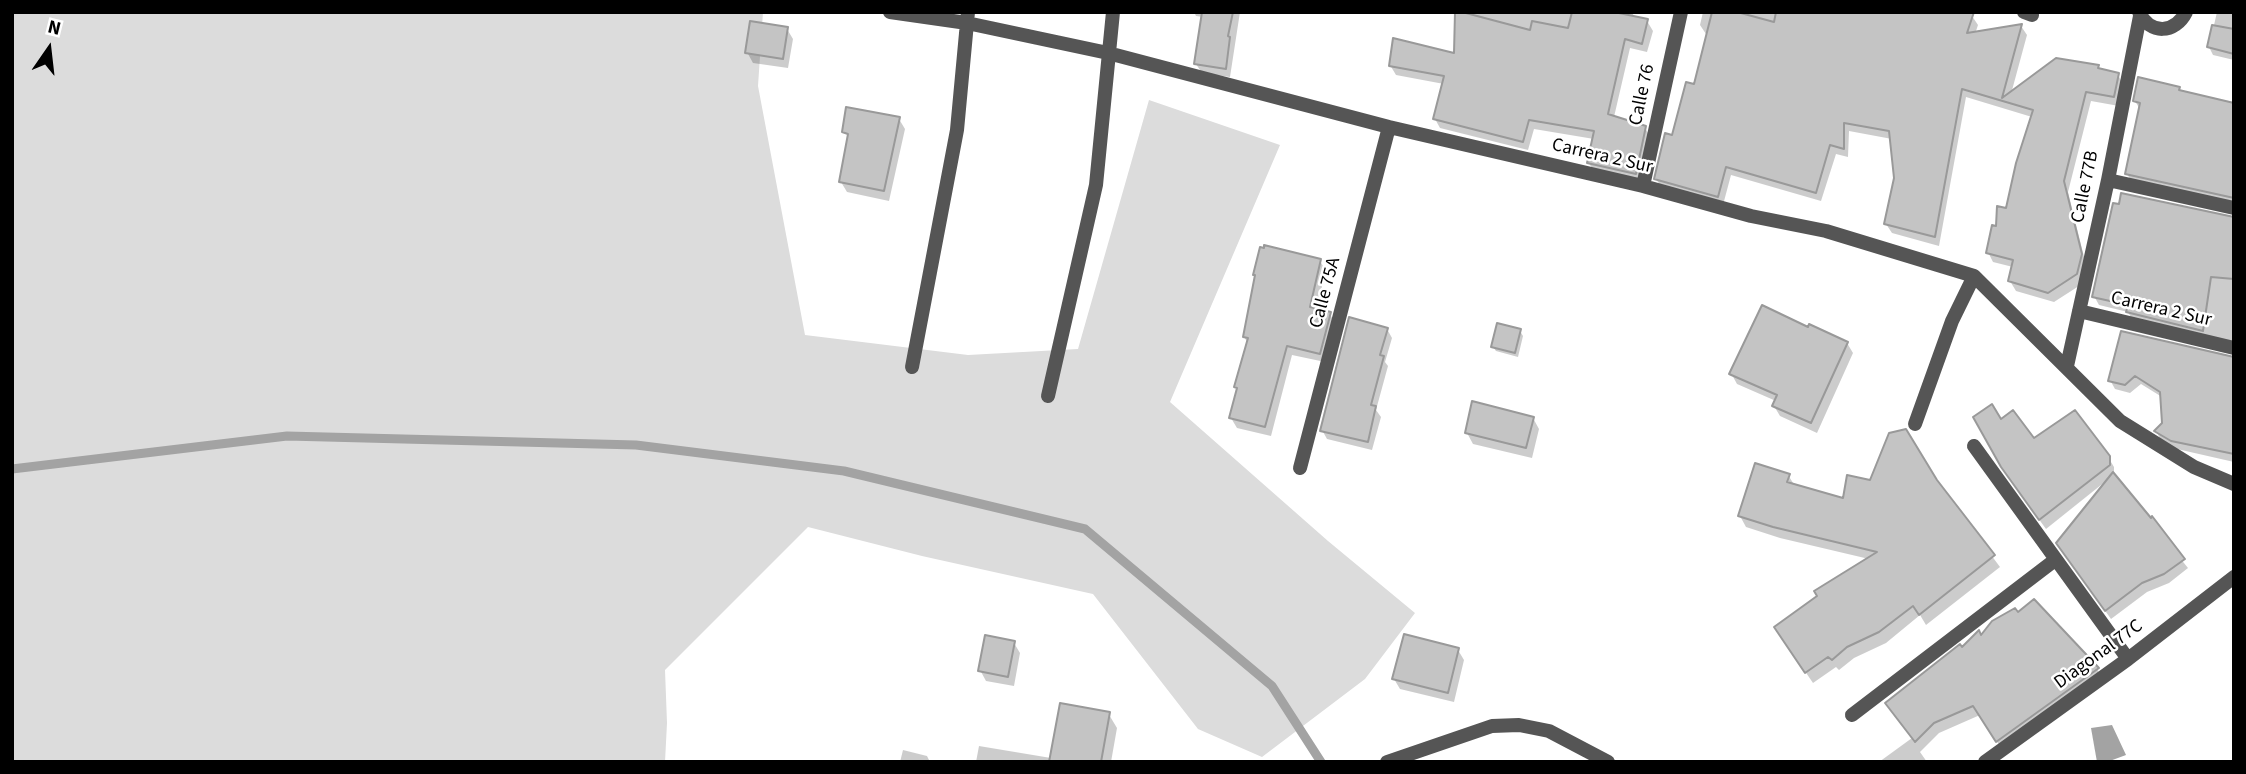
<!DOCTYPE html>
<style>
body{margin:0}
#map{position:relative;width:2246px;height:774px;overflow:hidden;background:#fff;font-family:"Source Sans 3",sans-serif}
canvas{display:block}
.frame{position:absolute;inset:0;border:14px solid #000;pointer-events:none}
.north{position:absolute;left:14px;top:14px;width:70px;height:70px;-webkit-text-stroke:5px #fff;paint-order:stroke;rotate:14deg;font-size:19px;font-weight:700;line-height:28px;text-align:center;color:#000}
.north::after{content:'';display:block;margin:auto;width:24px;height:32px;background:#000;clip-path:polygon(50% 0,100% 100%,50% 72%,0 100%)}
</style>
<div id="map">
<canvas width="2246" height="774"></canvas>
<div class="frame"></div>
<div class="north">N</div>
</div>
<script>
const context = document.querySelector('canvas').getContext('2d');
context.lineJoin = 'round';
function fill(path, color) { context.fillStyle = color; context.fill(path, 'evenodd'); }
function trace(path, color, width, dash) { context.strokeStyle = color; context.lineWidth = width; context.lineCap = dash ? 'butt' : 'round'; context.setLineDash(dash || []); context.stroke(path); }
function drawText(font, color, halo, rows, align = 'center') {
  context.font = font + ' "Source Sans 3",sans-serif'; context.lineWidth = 5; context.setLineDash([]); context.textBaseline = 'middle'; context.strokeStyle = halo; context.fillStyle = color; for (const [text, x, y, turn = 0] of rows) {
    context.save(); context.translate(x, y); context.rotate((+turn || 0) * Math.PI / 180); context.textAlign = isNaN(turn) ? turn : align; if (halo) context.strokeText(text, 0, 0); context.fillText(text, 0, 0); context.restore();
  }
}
fill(new Path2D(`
 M12 12H763L758 86 805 335 968 355 1078 349 1149 100 1280 145 1170 402 1328 541 1415 613 1365 679 1262 757 1198 729 1093 594 922 556 808 527 665 670 667 723 665 762H12Z`), '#dcdcdc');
fill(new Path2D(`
 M2112 725 2126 755 2107 762H2097L2091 728Z`), '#a3a3a3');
fill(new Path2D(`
 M1194 12H1240L1230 77 1202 73 1196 64 1203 17 1196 16Z
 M1456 12H1634L1632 18 1647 21 1653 31 1647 52 1630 48 1614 117 1645 128 1651 138 1641 183 1594 172 1589 163 1594 139 1534 129 1528 150 1440 128 1435 119 1444 84 1396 75 1390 65 1456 55Z
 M1703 12H1857L1972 16 1978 25 1975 34 2021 26 2027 35 2011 94 2098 66 2100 71 2118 75 2123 84 2119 106 2091 101 2068 192 2086 265 2082 284 2054 302 2016 291 2010 281 2013 267 1993 262 1988 252 2008 210 2032 117 1966 97 1939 246 1892 233 1886 224 1896 178 1892 139 1849 131 1848 157 1836 154 1821 201 1731 175 1723 205 1662 188 1656 179 1696 86 1708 35 1706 34 1700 25Z
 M2217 12H2234V60L2213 55 2209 47Z
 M787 29 793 39 788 68 753 63 747 52Z
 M2179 89 2181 92 2234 105V205L2132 182 2127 174 2141 111 2135 101Z
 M899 119 905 129 889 201 847 192 841 182Z
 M2234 219V345L2133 321 2128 312 2099 305 2094 296Z
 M1320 261 1326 271 1316 310 1330 314 1335 324 1325 362 1292 355 1271 436 1237 428 1231 418 1238 391 1236 387 1248 343 1244 337Z
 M1387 329 1392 338 1385 362 1388 366 1376 410 1381 417 1372 450 1327 439 1322 430Z
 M1808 329 1847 343 1853 353 1817 433 1780 416 1774 406 1776 401 1737 384 1731 373Z
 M1520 331 1523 336 1518 357 1496 351 1493 347Z
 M2122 333 2234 359V462L2177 449 2161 440 2156 431 2164 424 2162 397 2141 384 2130 393 2115 389 2110 380Z
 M1533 418 1539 429 1532 458 1473 444 1467 433Z
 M2001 422 2034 440 2108 457 2114 467V476L2188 568 2169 583 2147 592 2111 619 2063 552 2106 481 2046 529 2009 478Z
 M1788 475 1795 486 1844 500 1871 482 1936 481 2000 567 1926 625 1920 615 1886 643 1854 658 1839 670 1836 667 1813 683 1783 639 1869 559 1780 538 1746 527 1740 516Z
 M2034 602 2097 669 2103 679 2003 751 1980 715 1939 733 1920 752 1927 762H1879L1912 738 1887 704Z
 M1014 643 1020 653 1014 686 986 681 980 670Z
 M1458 650 1464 660 1454 702 1400 689 1394 679Z
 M1108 713 1117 728 1111 762H976L979 746 1051 758Z
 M903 750 927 756 930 762H900Z`), '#0003');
trace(new Path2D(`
 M12 469 287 436 636 445 844 471 1085 529 1272 686 1321 762`), '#a3a3a3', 9);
const building = new Path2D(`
 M1202 12H1233L1228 36 1230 37 1226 69 1194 64Z
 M1455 12H1462L1530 30 1532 21 1568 28 1572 12H1614L1648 19 1642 44 1625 39 1608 114 1646 126 1636 174 1587 163 1594 131 1529 120 1523 142 1433 119 1444 76 1389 66 1393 38 1454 53Z
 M1712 12H1737L1774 22 1776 12H1974L1967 33 2022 24 2002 98 2056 58 2099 65 2098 68 2119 73 2114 97 2086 92 2066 173 2064 181 2082 254 2077 274 2048 293 2008 281 2013 260 1986 253 1992 225 1996 226 1997 206 2006 208 2016 163 2033 110 1962 89 1935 237 1884 224 1894 178 1889 131 1844 123V149L1830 145 1816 193 1726 167 1718 197 1654 179 1665 133 1672 135 1686 82 1694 84Z
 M750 21 788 27 783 59 745 53Z
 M2212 25 2234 29V54L2207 47Z
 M2138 77 2180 87 2179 90 2234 103V198L2125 174 2140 103 2133 101Z
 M846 107 900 117 884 191 839 182 848 134 842 132Z
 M2121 193 2234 217V279L2211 277 2203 331 2126 312 2128 305 2092 297 2113 203 2119 204Z
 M1264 245 1321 259 1310 307 1331 312 1320 354 1287 346 1265 427 1229 418 1237 388 1234 387 1248 338 1243 337 1255 275H1253L1260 247 1264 248Z
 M1762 305 1808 327 1809 324 1848 342 1811 423 1772 406 1777 395 1729 374Z
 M1349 317 1388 328 1380 355 1384 356 1371 405 1376 406 1368 442 1320 431Z
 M1497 323 1521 329 1515 353 1491 347Z
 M2121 331 2234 357V454L2171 441 2154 431 2162 423 2160 392 2135 376 2125 385 2108 381Z
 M1472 401 1534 417 1526 448 1465 433Z
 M1992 404 2001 419 2013 410 2034 438 2075 410 2110 456V465L2039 520 2001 467 1973 417Z
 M1906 429 1937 480 1995 555 1919 615 1913 606 1879 632 1847 647 1832 660 1828 657 1805 673 1774 627 1817 596 1814 591 1877 552 1773 527 1738 516 1755 463 1790 474 1787 482 1843 498 1847 475 1870 480 1889 433Z
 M2113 472 2151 518 2152 516 2185 559 2164 574 2142 583 2105 611 2056 543Z
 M2034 599 2099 668 1996 742 1973 706 1934 723 1915 742 1885 703 1960 644 1962 647 1979 630 1981 635 1992 621 2015 608 2018 612Z
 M1404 634 1459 648 1448 693 1392 679Z
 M985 635 1015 641 1008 677 978 671Z
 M1060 703 1110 712 1101 762H1049Z`);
fill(building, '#c4c4c4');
trace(building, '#999', 2);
trace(new Path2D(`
 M890 12 967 23 1108 53 1389 127 1643 186 1751 216 1826 231 1974 276 2120 421 2194 467 2234 484
 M2024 12 2032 15
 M2139 12C2150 35 2175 34 2186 12
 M2108 180 2234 208
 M1643 186 1681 12
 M2079 311 2234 348
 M2067 366 2108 180 2140 16
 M912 367 957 130 968 12
 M1048 396 1096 185 1113 12
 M1915 424 1952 321 1974 276
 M1974 446 2128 659
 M1300 468 1389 127
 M1852 715 2055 560
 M1387 762 1492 726 1519 725 1549 731 1608 762
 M1985 762 2128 659 2234 577`), '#555', 14);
drawText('19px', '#000', '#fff', [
 ["Calle 76",1643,95,-78],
 ["Carrera 2 Sur",1602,157,13],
 ["Calle 77B",2086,187,-78],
 ["Calle 75A",1326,293,-75],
 ["Carrera 2 Sur",2161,310,13],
 ["Diagonal 77C",2099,655,-36]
]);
</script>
